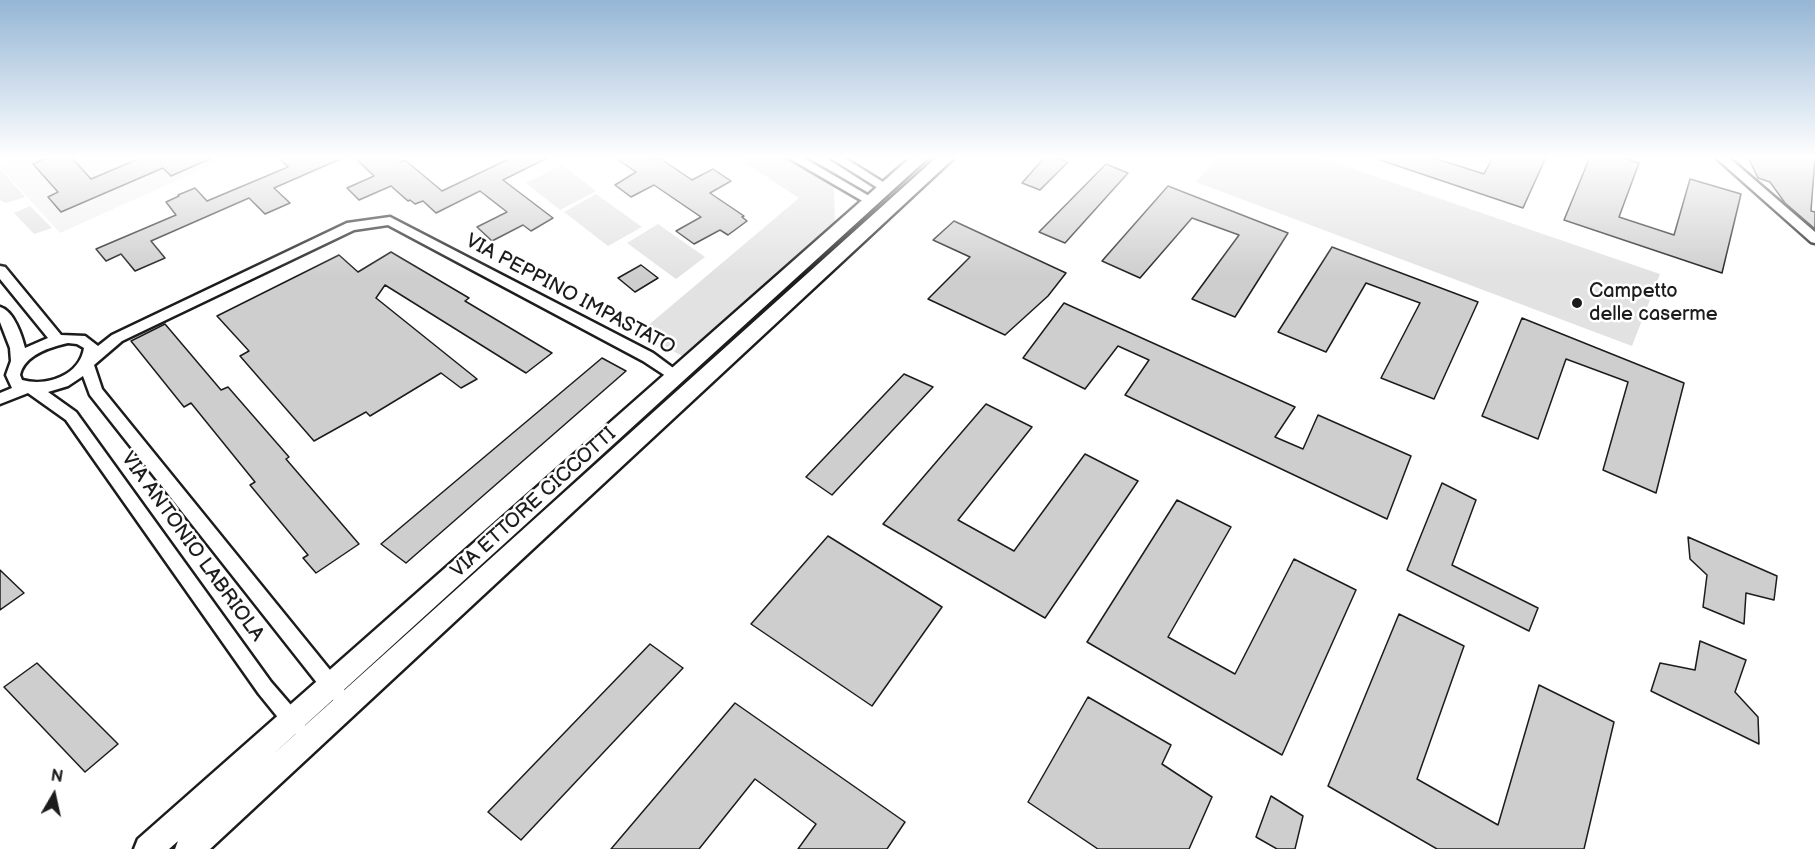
<!DOCTYPE html>
<style>
body{margin:0}
#map{position:relative;width:1815px;height:849px;overflow:hidden;background:#fff;font-family:"Balsamiq Sans",sans-serif}
canvas{display:block}
.north{position:absolute;left:24px;top:765px;width:60px;height:60px;-webkit-text-stroke:4px #fff;paint-order:stroke;rotate:9deg;font-size:16px;font-weight:700;line-height:24px;text-align:center;color:#1c1c1c}
.north::after{content:'';display:block;margin:auto;width:21px;height:27px;background:#1c1c1c;clip-path:polygon(50% 0,100% 100%,50% 72%,0 100%)}
</style>
<div id="map">
<canvas width="1815" height="849"></canvas>
<div class="north">N</div>
</div>
<script>
const context = document.querySelector('canvas').getContext('2d');
context.lineJoin = 'round';
function fill(path, color) { context.fillStyle = color; context.fill(path, 'evenodd'); }
function trace(path, color, width, dash) { context.strokeStyle = color; context.lineWidth = width; context.lineCap = dash ? 'butt' : 'round'; context.setLineDash(dash || []); context.stroke(path); }
function drawText(font, color, halo, rows, align = 'center') {
  context.font = font + ' "Balsamiq Sans",sans-serif'; context.lineWidth = 5; context.setLineDash([]); context.textBaseline = 'middle'; context.strokeStyle = halo; context.fillStyle = color; for (const [text, x, y, turn = 0] of rows) {
    context.save(); context.translate(x, y); context.rotate((+turn || 0) * Math.PI / 180); context.textAlign = isNaN(turn) ? turn : align; if (halo) context.strokeText(text, 0, 0); context.fillText(text, 0, 0); context.restore();
  }
}
fill(new Path2D(`
 M20 157H229L60 233 0 167V165Z`), '#f0f0f0');
fill(new Path2D(`
 M736 157H784L825 180 834 187 835 223 682 356 639 333 799 198Z
 M1217 157H1318L1660 274 1632 346 1196 182Z
 M562 165 596 191 560 210 526 183Z
 M0 169 25 197 6 203 0 200Z
 M596 194 642 227 608 246 564 212Z
 M30 206 52 228 34 234 14 213Z
 M658 224 705 257 676 279 627 243Z`), '#e2e2e2');
const building = new Path2D(`
 M49 157H71L91 179 143 157H214L171 176 163 168 61 212 48 197 58 192 33 164Z
 M278 157H345L274 188 290 203 265 214 249 198 151 241 165 258 135 271 121 254 106 261 96 249 176 215 166 202 179 196 178 195 195 188 207 201 288 167Z
 M354 157H396L401 162 405 160 442 191 513 157H549L503 180 553 218 531 231 523 225 492 241 477 227 507 212 480 191 436 213 423 201 415 204 410 200 408 201 391 186 359 200 347 188 374 176Z
 M614 157 661 159 692 180 713 169 731 181 710 193 744 216 742 217 747 221 728 235 720 230 694 244 676 231 701 217 654 185 631 197 615 185 636 172Z
 M1045 157H1053L1068 162 1040 190 1022 183Z
 M1380 157H1431L1484 174 1493 157H1546L1523 208 1380 160Z
 M1590 157H1620L1639 163 1619 217 1674 235 1690 179 1741 194 1722 273 1564 220Z
 M1748 157H1815L1811 211 1815 212V229L1785 203 1770 182 1758 178Z
 M1106 164 1128 173 1065 243 1039 232Z
 M1168 186 1288 233 1235 317 1192 299 1239 235 1192 218 1140 278 1102 261Z
 M954 221 1066 273 1048 296 1005 335 928 299 970 257 933 240Z
 M1332 247 1478 302 1434 399 1381 378 1420 303 1366 283 1326 352 1278 332Z
 M391 252 469 298 465 301 552 353 526 373 385 285 376 298 477 379 461 388 441 373 370 416 366 412 314 441 240 356 249 351 217 316 339 255 358 272Z
 M641 265 658 278 635 292 618 278Z
 M1064 303 1295 407 1275 437 1303 449 1318 415 1411 456 1387 519 1125 395 1149 360 1118 346 1085 389 1023 358Z
 M1522 318 1684 383 1656 493 1603 470 1628 382 1566 359 1538 439 1482 416Z
 M165 324 221 390 228 387 289 457 286 459 359 544 316 573 303 558 308 555 250 485 255 482 191 403 184 407 131 341Z
 M602 358 626 371 406 563 381 544Z
 M904 374 933 387 832 495 806 477Z
 M986 404 1032 427 958 520 1014 551 1085 454 1138 481 1045 618 883 524Z
 M1442 483 1476 500 1452 565 1538 608 1529 631 1407 570Z
 M1177 500 1231 527 1168 637 1235 674 1294 559 1356 590 1282 755 1087 642Z
 M828 536 942 607 872 706 751 624Z
 M1688 537 1777 576 1774 600 1746 593 1744 624 1703 607 1707 575 1690 559Z
 M0 570 24 593 0 610Z
 M1399 614 1464 646 1417 779 1498 825 1539 685 1614 722 1584 849H1437L1328 786Z
 M1700 641 1746 660 1735 692 1758 717 1759 744 1651 691 1660 663 1695 670Z
 M650 644 683 668 521 840 488 812Z
 M37 663 118 744 85 772 4 687Z
 M1088 697 1171 745 1162 764 1212 797 1189 849H1098L1028 802Z
 M735 703 905 822 887 849H798L816 824 755 779 699 849H611Z
 M1271 796 1303 816 1295 849H1277L1256 837Z`);
fill(building, '#cecece');
trace(building, '#1c1c1c', 1.5);
const street = new Path2D(`
 M787 157H802L876 200 874 203H866Z
 M829 157H843L891 187 889 190H881Z
 M1715 157H1728L1815 232V243L1811 242Z
 M390 217 653 353 684 376 682 380H672L643 361 388 225 354 230 122 341 94 365 102 389 343 686 345 692 343 698 336 701 329 698 90 395 83 376 68 386 48 392 76 412 271 682 303 719 305 725 303 731 296 734 289 731 259 694 66 420 28 393 0 404V393L12 388 6 375 11 361 10 348 0 322V307C14 311 22 336 25 348L48 338 0 279V266L5 267 61 335 85 336 98 346 112 335 347 223ZM68 343 77 344 84 348C80 375 47 387 22 380L20 375C24 355 50 347 68 343Z`);
const secondary = new Path2D(`
 M911 157H929L270 757 937 157H955L210 849H175L178 841 169 849H134L138 839Z`);
trace(street, '#1c1c1c', 5);
trace(secondary, '#1c1c1c', 5);
fill(street, '#fff');
fill(secondary, '#fff');
const sky = context.createLinearGradient(0, 0, 0, 276);
sky.addColorStop(0, '#95b6d5');
sky.addColorStop(0.57, '#fff');
sky.addColorStop(1, '#ffffff00');
context.fillStyle = sky;
context.fillRect(0, 0, 1815, 276);
for (const [x, y, r, color] of [
 [1577,303,6,"#1c1c1c"]
]) { const dot = new Path2D(); dot.arc(x, y, r, 0, 2 * Math.PI); context.fillStyle = color; context.fill(dot); trace(dot, '#fff', 2); }
drawText('20px', '#1c1c1c', '#fff', [
 ["Campetto",1589,292],
 ["delle caserme",1589,315]
], 'left');
drawText('20px', '#1c1c1c', '#fff', [
 ["VIA PEPPINO IMPASTATO",570,295,28],
 ["VIA ETTORE CICCOTTI",534,503,-42],
 ["VIA ANTONIO LABRIOLA",192,547,54]
]);
</script>
